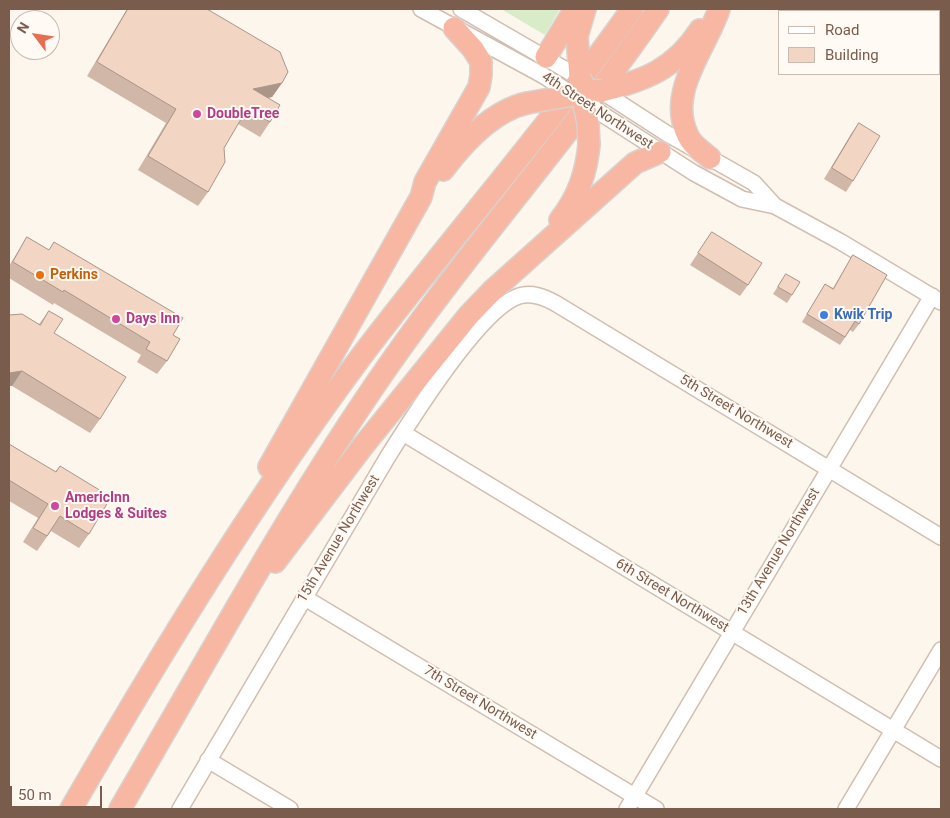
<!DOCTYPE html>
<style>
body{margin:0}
#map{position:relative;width:950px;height:818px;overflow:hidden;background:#fdf6ec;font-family:Roboto,sans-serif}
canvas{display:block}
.frame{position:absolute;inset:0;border:10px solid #7a5c4d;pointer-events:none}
.legend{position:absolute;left:778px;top:10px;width:162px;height:65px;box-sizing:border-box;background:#fffaf3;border:1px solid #cabbb1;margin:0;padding:6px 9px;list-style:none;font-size:15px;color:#7a5c4d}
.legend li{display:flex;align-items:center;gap:10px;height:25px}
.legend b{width:25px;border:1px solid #cabbb1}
.north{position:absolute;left:10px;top:10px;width:50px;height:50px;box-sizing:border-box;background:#fffaf3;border:1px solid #cabbb1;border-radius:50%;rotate:301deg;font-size:14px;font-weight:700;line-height:20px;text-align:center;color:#7a5c4d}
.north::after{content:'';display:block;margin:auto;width:18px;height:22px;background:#e76f51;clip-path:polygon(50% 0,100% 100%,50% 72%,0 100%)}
.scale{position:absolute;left:10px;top:786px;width:92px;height:22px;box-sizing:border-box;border:2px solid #7a5c4d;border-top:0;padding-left:6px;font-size:15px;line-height:18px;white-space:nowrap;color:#7a5c4d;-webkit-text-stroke:4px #fffaf3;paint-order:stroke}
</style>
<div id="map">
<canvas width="950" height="818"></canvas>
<div class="frame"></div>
<ul class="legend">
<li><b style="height:6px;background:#fff"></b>Road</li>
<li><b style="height:14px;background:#f3d5c3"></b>Building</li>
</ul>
<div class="north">N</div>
<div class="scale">50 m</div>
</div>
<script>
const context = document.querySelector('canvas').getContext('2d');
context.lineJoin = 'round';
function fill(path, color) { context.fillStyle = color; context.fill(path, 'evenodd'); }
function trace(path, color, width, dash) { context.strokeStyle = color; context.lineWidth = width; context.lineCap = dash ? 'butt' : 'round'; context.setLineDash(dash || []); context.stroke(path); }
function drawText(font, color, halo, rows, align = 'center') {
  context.font = font + ' Roboto,sans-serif'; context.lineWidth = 4; context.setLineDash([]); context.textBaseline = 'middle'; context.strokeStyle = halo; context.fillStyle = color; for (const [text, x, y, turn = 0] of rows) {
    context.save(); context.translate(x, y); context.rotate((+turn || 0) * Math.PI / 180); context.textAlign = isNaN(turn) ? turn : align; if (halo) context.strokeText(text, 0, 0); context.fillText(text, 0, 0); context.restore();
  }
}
fill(new Path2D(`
 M501 9H560L545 35Z`), '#d8ecc9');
const minor = new Path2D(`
 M421 9 544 76
 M461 9 580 78
 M601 91 666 133 754 183 775 206
 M602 114 694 173 742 199 775 206 841 242 941 302
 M403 433 941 759
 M305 598 656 809
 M208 760 290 809
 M180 809 387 458C410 421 480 309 519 296 532 292 544 297 555 303L941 537
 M627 809 932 296
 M846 809 941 650`);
const highway = new Path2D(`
 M546 57 575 9
 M580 78 577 36 585 9
 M601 91C644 81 675 69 700 30
 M710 158C703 152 692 145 688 136 666 92 706 49 719 9
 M443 170C464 142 492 111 527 103
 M560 220C578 197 586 174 589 145
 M269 467 421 197 425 182 479 87 481 75V62L473 49 454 28
 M275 562 363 446 469 315 492 291 635 163 660 152
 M71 809C161 653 255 499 363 354 451 238 548 128 632 9
 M120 809C207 661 288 510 386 369 472 245 573 133 658 9`);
trace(minor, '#d1beb0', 18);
trace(highway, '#dad1cd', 24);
trace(minor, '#fff', 15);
trace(highway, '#f7b7a3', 21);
const minorBridge = new Path2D(`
 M544 76 573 95
 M583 100 602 114`);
const highwayBridge = new Path2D(`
 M580 78 586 90 601 91
 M583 100 588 123 589 145
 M527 103 573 95`);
trace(minorBridge, '#d1beb0', 18, []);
trace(highwayBridge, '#dad1cd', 24, []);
trace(minorBridge, '#fff', 15);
trace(highwayBridge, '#f7b7a3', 21);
fill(new Path2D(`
 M127 9H207L282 83 272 97 268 98 270 122 260 137 238 124 224 148 208 192 198 206 138 170 166 123 87 76Z
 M859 123 853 181 846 192 824 179 851 134Z
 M712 232 748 285 740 296 690 265Z
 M27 237 49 250 54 242 173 335 167 361 157 374 137 362 141 355 54 303 53 305 9 278V266Z
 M853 255 859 324 853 332 850 330 840 345 802 322 825 284 833 288Z
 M786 274 792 295 787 303 773 294Z
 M49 311 54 333 100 419 90 433 12 386H9V315L39 324Z
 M9 444 55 472 60 466 89 534 79 548 51 531 37 551 23 542 38 518 9 501Z`), '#d1b7a8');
fill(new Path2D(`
 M282 83 272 97 243 103 253 89Z
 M22 371 12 386H9V373Z`), '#aa9588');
const building = new Path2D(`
 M128 9H207L280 52 288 72 282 83 253 89 280 105 270 122 247 109 224 148 225 162 208 192 148 156 176 109 97 62Z
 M859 123 880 136 853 181 832 168Z
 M712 232 762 263 748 285 698 253Z
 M27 237 49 250 54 242 183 318 173 335 180 339 167 361 146 349 150 342 64 290 63 292 13 262Z
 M853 255 887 275 859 324 855 321 845 337 807 314 825 284 833 289Z
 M786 274 800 282 792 295 778 287Z
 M49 311 63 319 54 333 126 377 100 419 22 371 9 373V315L22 314 40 325Z
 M9 444 56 472 60 466 111 497 89 534 60 516 47 536 33 528 48 504 9 480Z`);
fill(building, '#f3d5c3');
trace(building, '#aa9588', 1);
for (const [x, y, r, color] of [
 [197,114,5,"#d1479c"],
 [40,275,5,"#e8710a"],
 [824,315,5,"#3f7fe0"],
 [116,319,5,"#d1479c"],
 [55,506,5,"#d1479c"]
]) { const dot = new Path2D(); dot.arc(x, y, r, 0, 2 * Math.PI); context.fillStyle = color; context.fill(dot); trace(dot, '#fffaf3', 2); }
drawText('14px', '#7a5c4d', '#fffaf3', [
 ["4th Street Northwest",597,111,33],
 ["5th Street Northwest",736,412,31],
 ["15th Avenue Northwest",339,539,-59],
 ["13th Avenue Northwest",779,552,-59],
 ["6th Street Northwest",672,596,31],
 ["7th Street Northwest",480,703,31]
]);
drawText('bold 14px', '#b23c85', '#fffaf3', [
 ["DoubleTree",207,114],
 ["Days Inn",126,319],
 ["AmericInn",65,498],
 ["Lodges & Suites",65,514]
], 'left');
drawText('bold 14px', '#c56008', '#fffaf3', [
 ["Perkins",50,275]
], 'left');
drawText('bold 14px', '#366cbe', '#fffaf3', [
 ["Kwik Trip",834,315]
], 'left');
</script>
